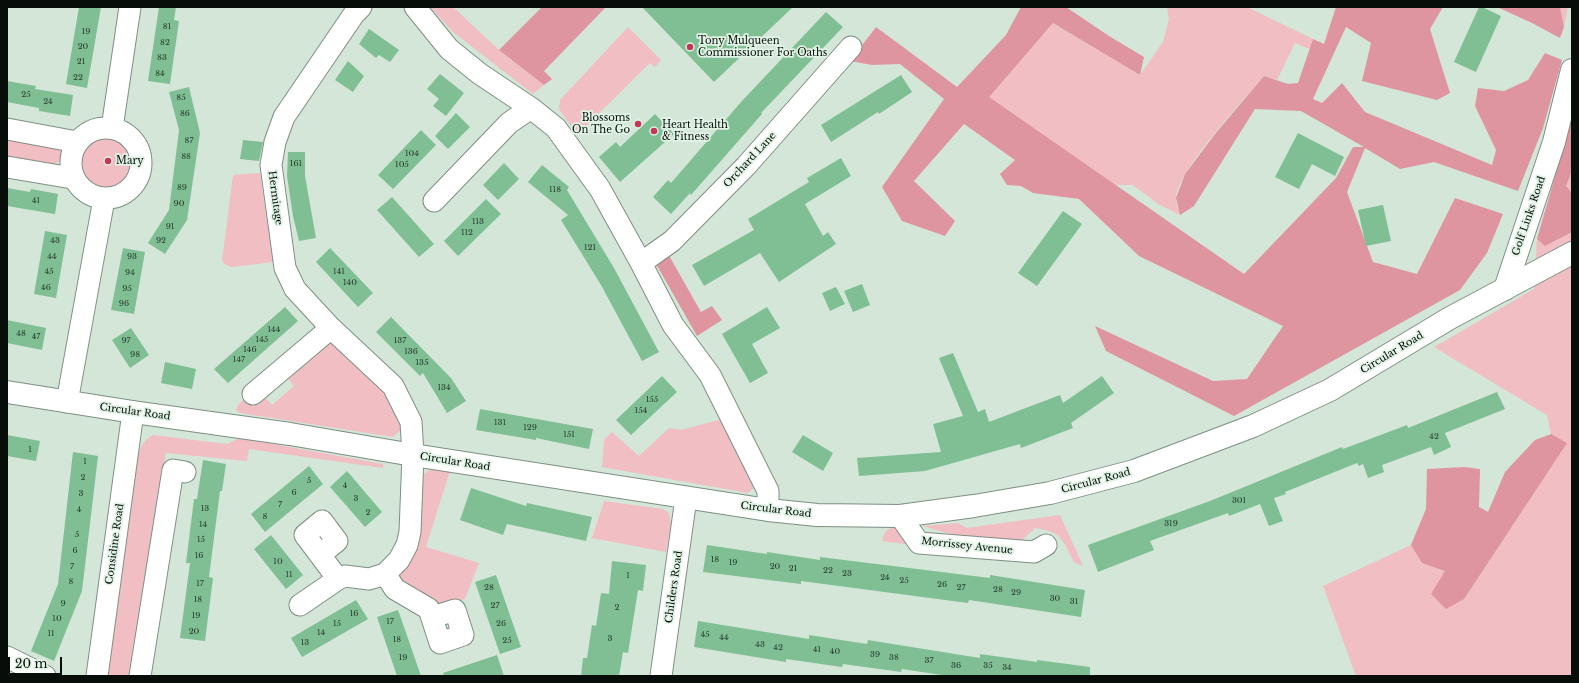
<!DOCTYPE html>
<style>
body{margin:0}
#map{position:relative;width:1579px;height:683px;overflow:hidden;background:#d3e6d8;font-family:"Libre Baskerville",serif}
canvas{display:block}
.frame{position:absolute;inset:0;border:8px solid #070d09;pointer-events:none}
.scale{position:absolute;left:8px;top:657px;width:54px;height:18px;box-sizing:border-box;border:2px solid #070d09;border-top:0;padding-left:5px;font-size:12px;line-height:14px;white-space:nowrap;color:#070d09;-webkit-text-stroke:3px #e0f3e5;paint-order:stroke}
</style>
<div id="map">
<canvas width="1579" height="683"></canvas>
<div class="frame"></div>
<div class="scale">20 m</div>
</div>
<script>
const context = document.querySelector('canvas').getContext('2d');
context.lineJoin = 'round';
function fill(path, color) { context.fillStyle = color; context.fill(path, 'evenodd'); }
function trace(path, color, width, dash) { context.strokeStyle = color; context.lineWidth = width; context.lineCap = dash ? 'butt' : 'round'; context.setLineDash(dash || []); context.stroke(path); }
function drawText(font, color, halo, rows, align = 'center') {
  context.font = font + ' "Libre Baskerville",serif'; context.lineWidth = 3.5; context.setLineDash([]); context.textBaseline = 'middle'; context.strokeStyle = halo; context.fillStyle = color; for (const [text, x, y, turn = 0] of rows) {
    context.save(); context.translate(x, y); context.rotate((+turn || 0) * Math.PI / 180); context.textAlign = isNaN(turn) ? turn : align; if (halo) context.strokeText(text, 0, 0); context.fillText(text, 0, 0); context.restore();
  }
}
fill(new Path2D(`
 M430 7H453L499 50 544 85 533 94 453 32Z
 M1167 7H1247L1313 39 1310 49 1295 43 1277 80 1264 76C1243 101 1180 167 1176 197 1175 202 1179 210 1180 215L1158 204 1133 185H1115L988 97 1053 23 1140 75 1163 42 1169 19Z
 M1560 7H1568L1564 27Z
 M628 27 661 60 655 67 650 63 577 135 559 109 560 100Z
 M1572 118V676H1356L1323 586 1411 545 1426 509 1479 507 1488 512 1551 434 1547 415 1434 347 1534 289 1537 239Z
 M79 162a28 28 0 1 1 56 0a28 28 0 1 1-56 0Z
 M7 136 62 148 60 161 55 164 7 157Z
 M260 173 273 262 232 267 226 265 222 261 233 175Z
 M333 340 389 396 401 423 400 431 393 437 240 413 236 410 238 405 244 399 252 405 263 395 272 405 294 386 286 376Z
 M722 419 754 488 748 493 602 467 604 440 612 432 639 456 669 428 681 430Z
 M153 435 227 444 240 438 383 464V468L249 449 247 461 166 453 132 676H107L135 467C139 453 139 443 153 435Z
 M439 468 450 471 426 547 479 563 465 599 442 606 405 586 399 576 421 479C425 471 430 469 439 468Z
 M604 501 663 509 669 513 671 524 666 552 592 538Z
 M1060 515 1083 566 1074 562C1062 539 1062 532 1035 528L1019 543C985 540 957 537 923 526L958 523 967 528Z
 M894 527 898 530 901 537 912 545 882 541C884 533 886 529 894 527Z`), '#f1bec3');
fill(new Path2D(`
 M542 7H606L544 71 552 79 544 85 499 50Z
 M1021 7H1066L1109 36 1144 57 1140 75 1053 23 989 97 1244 274 1336 178 1353 147H1364L1301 111 1255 109 1194 206 1180 215 1176 198 1185 174 1215 134 1264 76 1288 84 1298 83 1313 39 1324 44 1336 7H1443L1430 29 1450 93 1437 100 1362 81 1371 43 1346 27 1313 99 1322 103 1342 83 1365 112 1492 165 1496 150 1475 106 1478 88 1504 91 1528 80 1545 53 1562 60 1543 128 1518 191 1434 162 1400 169 1365 148 1347 192 1373 262 1417 274 1455 198 1503 214 1487 253 1460 290 1234 416 1106 351 1095 326 1213 381 1247 379 1283 326 1139 256 1079 199 1033 193 1021 186 1007 185 1000 174 1015 160 964 124 914 181 955 221 945 236 902 221 882 187 944 99 900 64 872 65 850 61 876 27 957 87 1006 35Z
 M1497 7H1560L1564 27 1560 38 1532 23Z
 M1572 118V171L1566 186 1572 193V232L1545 246 1537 239Z
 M667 252 701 312 712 306 722 320 697 336 655 262Z
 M1551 434 1567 443 1464 599 1446 609 1431 594 1445 571 1422 563 1411 545 1426 509 1427 469 1464 467 1480 469 1479 507 1488 512 1505 472 1535 440Z`), '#df959f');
fill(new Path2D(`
 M79 7H101L87 88 66 84Z
 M159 7H176L174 20 179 21 170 84 148 81Z
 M642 7H793L714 82Z
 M1479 7H1482L1501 16 1476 72 1454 62Z
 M826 12 843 27 761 113 762 114 691 195 690 193 671 214 653 197 668 180 671 183 741 102Z
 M369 29 399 50 390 62 379 55 376 58 359 44Z
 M348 61 364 76 353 92 335 80Z
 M440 74 464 93 446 116 433 106 439 99 427 89Z
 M901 75 912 92 879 114 878 112 831 142 821 125Z
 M7 81 36 86 35 89 73 95 70 116 39 111V108L7 102Z
 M189 87 200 133 187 220 165 254 148 243 169 210 179 130 169 92Z
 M456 113 470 127 448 149 435 136Z
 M655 114 674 134 620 182 599 157 616 142 620 147Z
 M421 130 436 145 393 189 378 175Z
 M1298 133 1344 157 1335 176 1312 164 1299 189 1275 177Z
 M243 140 263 142 259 161 240 159Z
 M288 152H305V176L316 238 299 241 293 216 287 176Z
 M841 158 851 176 805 204 823 236 828 232 836 244 779 282 760 253 704 286 692 265 754 230 748 219 809 182 807 178Z
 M504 163 519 179 498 200 483 185Z
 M542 165 569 187 567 190 614 268 659 352 642 361 601 285 561 220 568 215 528 182Z
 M7 188 30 192 31 189 58 194 55 214 7 206Z
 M392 197 434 244 419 257 377 210Z
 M486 199 501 214 458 256 444 241Z
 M1383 205 1391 241 1366 246 1358 210Z
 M1063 211 1082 224 1037 286 1018 273Z
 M45 231 67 235 56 298 34 294Z
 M123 248 145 252 134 314 111 310Z
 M330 248 373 293 358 307 316 262Z
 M862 284 870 305 853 312 844 291Z
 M836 287 845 304 830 311 822 293Z
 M285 307 298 321 228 383 214 369Z
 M767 307 780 328 752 344 768 373 750 383 722 334Z
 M391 317 451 378 466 401 447 413 423 373 420 376 376 332Z
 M7 320 46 328 42 350 7 343Z
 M131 328 149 355 130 368 112 340Z
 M953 353 978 412 985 409 989 422 1060 395 1063 403 1102 376 1114 393 1071 423 1073 428 1021 448 1020 444 925 471 859 476 857 458 941 452 933 424 963 416 939 358Z
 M165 362 196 369 192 389 161 383Z
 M662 376 677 392 631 435 616 420Z
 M1497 392 1505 409 1445 433 1451 447 1434 455 1431 447 1382 465 1384 472 1368 478 1363 464 1359 466 1357 463 1285 492 1286 494 1274 498 1283 521 1269 526 1260 504 1229 516 1228 513 1150 541 1154 550 1098 572 1088 545 1210 501 1342 447 1343 449 1407 425 1408 428Z
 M480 409 593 429 589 449 536 438V440L476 430Z
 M7 435 40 441 36 461 7 456Z
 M803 435 833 453 823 471 792 452Z
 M73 452 98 456 82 591 54 661 31 651 58 584Z
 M203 460 226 464 222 491H220L209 577 213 578 205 641 180 638 190 563H186L194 499H197Z
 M309 466 323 484 265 532 251 514Z
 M347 471 382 512 365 527 330 487Z
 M471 488 526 506 527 503 592 517 586 541 507 524 503 535 460 520Z
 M271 535 303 575 286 589 254 549Z
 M707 545 767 554V552L820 560V557L990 578V575L1085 590 1081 617 969 600 968 603 801 581V584L703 572Z
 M612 561 646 565 643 591 638 590 628 653 623 652 619 676H581L583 658H587L592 625 596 626 601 593 609 594Z
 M496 575 521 647 500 654 475 582Z
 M356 600 368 619 302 657 291 638Z
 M398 610 404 627 421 676H397L377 617Z
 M698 621 809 639V635L867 644 868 640 980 658V654L1037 662V660L1090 667V676H948L902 669 901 672 843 664 842 667 786 659V662L694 647Z
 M497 655 504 676H444L443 673Z`), '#80bf94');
const minor = new Path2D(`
 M415 7 449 49 480 74 531 108 556 128 600 189 641 263 673 325 710 375 768 491V510
 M71 163a35 35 0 1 1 70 0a35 35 0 1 1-70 0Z
 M112 128 130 7
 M7 129 77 142
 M7 167 72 178
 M434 201 509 123 531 108
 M641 263 672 241 746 166 851 47
 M253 394 331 328
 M67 402 104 199
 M900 516 919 543 1034 552 1046 545
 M320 555 337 541 322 521 305 535 338 579
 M385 574 395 589 429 609 440 643 463 635 455 610 433 617
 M300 605 338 579 345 576 369 579 385 574 399 560 407 545 410 532 413 455 411 422 393 386 331 328 295 289 285 268 271 165 275 142 284 117 354 14 361 7
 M7 657 45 676
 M97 676 133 412
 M140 676 173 470 185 472
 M661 676 686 498`);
const tertiary = new Path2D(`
 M1505 289 1554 142 1572 70`);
const secondary = new Path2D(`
 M7 392 133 412 290 434 413 455 768 510 817 515 900 516 974 506 1050 493 1134 471 1253 426 1330 390 1450 318 1572 253`);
trace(minor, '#7e8f83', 23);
trace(tertiary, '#7e8f83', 24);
trace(secondary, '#7e8f83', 24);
trace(minor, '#fff', 21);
trace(tertiary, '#fff', 22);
trace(secondary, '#fff', 22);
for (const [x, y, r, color] of [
 [690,47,4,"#c43559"],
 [638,124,4,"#c43559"],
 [654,131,4,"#c43559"],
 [108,161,4,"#c43559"]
]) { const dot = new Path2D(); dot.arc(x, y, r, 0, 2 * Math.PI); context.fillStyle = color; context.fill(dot); trace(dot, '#e0f3e5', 1.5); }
drawText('8px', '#253a2c', null, [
 ["81",167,27],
 ["19",86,32],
 ["82",165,43],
 ["20",83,47],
 ["83",162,58],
 ["21",81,62],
 ["84",160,74],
 ["22",78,78],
 ["25",26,95],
 ["85",181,98],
 ["24",48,102],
 ["86",185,114],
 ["87",189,141],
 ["104",412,154],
 ["88",186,157],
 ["161",296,164],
 ["105",402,165],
 ["89",182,188],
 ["118",555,190],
 ["41",36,201],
 ["90",179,204],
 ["113",478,222],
 ["91",170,227],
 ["112",467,233],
 ["43",55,241],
 ["92",161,241],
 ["121",590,248],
 ["44",52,257],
 ["93",132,257],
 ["45",49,272],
 ["141",339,272],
 ["94",130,273],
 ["140",350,283],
 ["46",46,288],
 ["95",127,289],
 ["96",124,304],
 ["144",274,330],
 ["48",21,334],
 ["47",36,337],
 ["145",262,340],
 ["97",126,341],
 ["137",400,341],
 ["146",250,350],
 ["136",411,352],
 ["98",135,355],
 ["147",239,360],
 ["135",422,363],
 ["134",444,388],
 ["155",652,400],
 ["154",641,411],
 ["131",500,423],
 ["129",530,428],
 ["151",569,435],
 ["42",1434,437],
 ["1",30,450],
 ["1",85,462],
 ["2",83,478],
 ["5",309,481],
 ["4",345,486],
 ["6",294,493],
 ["3",81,494],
 ["3",356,499],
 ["301",1239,501],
 ["7",280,505],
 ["13",205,509],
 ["4",79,510],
 ["2",368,513],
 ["8",265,517],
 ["319",1171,524],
 ["14",203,525],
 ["5",77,535],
 ["15",201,540],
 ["6",75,551],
 ["16",199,556],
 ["18",715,560],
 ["10",278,562],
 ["19",733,563],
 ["7",72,567],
 ["20",775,567],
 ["21",793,569],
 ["22",828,571],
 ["23",847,574],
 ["11",289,575],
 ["1",628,576],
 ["24",885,578],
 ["25",904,581],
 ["8",71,582],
 ["17",200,584],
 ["26",942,585],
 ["28",489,588],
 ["27",961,588],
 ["28",998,590],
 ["29",1016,593],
 ["30",1055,599],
 ["18",198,600],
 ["31",1074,602],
 ["9",63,604],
 ["27",495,606],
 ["2",617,608],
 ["16",354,614],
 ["19",196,616],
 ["10",57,619],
 ["17",390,622],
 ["15",337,624],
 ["26",501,624],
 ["20",194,632],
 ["14",321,633],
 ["11",51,634],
 ["45",705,635],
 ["44",724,638],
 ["3",610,639],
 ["18",397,640],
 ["25",507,641],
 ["13",305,643],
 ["43",760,645],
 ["42",778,648],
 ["41",817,650],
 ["40",835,652],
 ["39",875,655],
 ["19",403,658],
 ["38",894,658],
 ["37",929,661],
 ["36",956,666],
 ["35",988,666],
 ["34",1007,668]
]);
drawText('10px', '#070d09', '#e0f3e5', [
 ["Tony Mulqueen",698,41],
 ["Commissioner For Oaths",698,53],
 ["Blossoms",630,118,"right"],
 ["On The Go",630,130,"right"],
 ["Heart Health",662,125],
 ["& Fitness",662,137],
 ["Mary",116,161]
], 'left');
drawText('10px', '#070d09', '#e0f3e5', [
 ["Orchard Lane",750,160,-47],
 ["Hermitage",275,198,82],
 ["Golf Links Road",1529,216,-71],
 ["Circular Road",1392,353,-31],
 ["Circular Road",135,412,8],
 ["Circular Road",455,462,9],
 ["Circular Road",1096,481,-15],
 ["Circular Road",776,510,7],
 ["Considine Road",115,544,-82],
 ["Morrissey Avenue",967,546,6],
 ["Childers Road",674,587,-82]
]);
</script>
